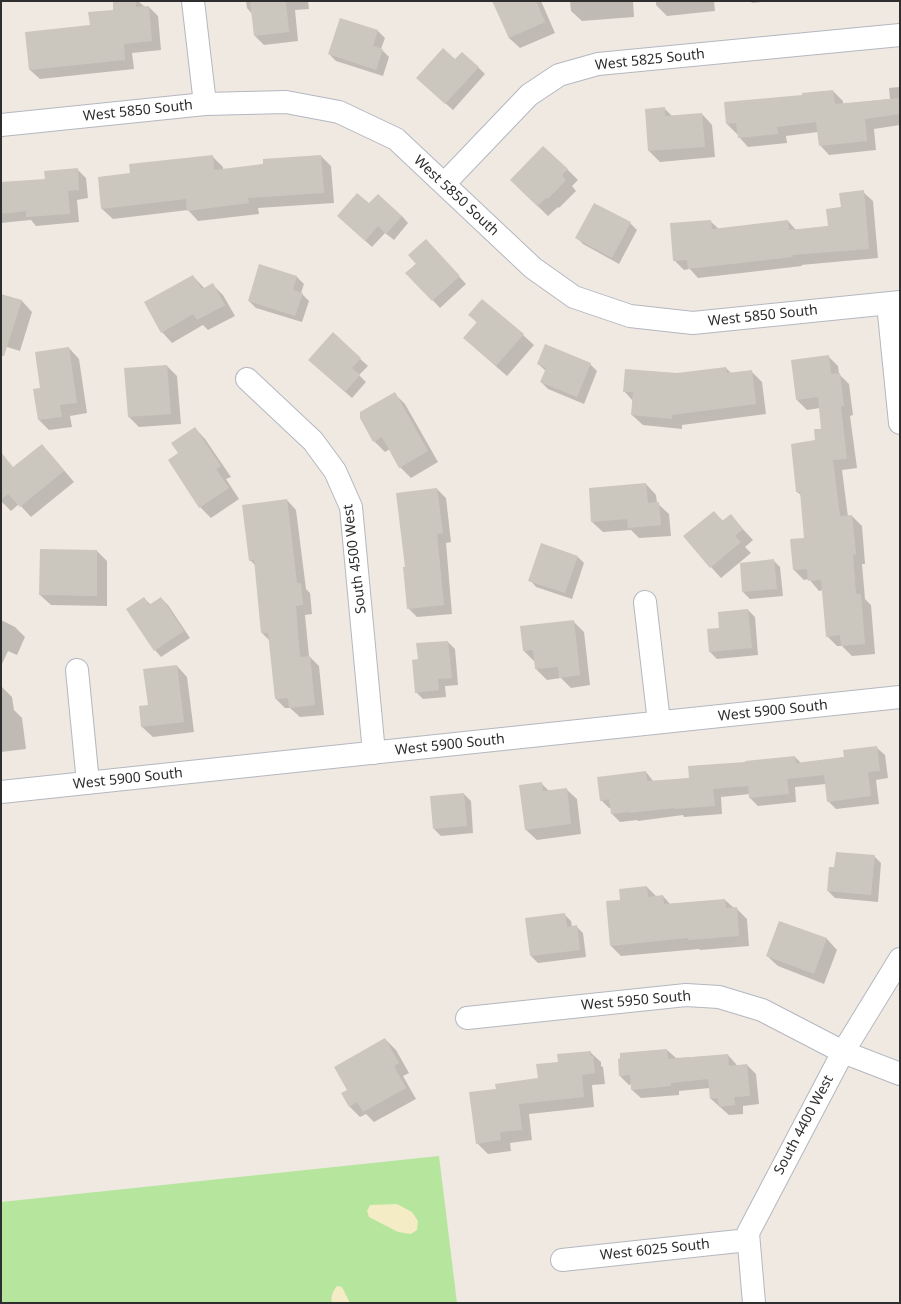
<!DOCTYPE html>
<style>
body{margin:0}
#map{position:relative;width:901px;height:1304px;overflow:hidden;background:#efe9e1;font-family:"Noto Sans",sans-serif}
canvas{display:block}
.frame{position:absolute;inset:0;border:2px solid #2e2e2e;pointer-events:none}
</style>
<div id="map">
<canvas width="901" height="1304"></canvas>
<div class="frame"></div>
</div>
<script>
const context = document.querySelector('canvas').getContext('2d');
context.lineJoin = 'round';
function fill(path, color) { context.fillStyle = color; context.fill(path, 'evenodd'); }
function trace(path, color, width, dash) { context.strokeStyle = color; context.lineWidth = width; context.lineCap = dash ? 'butt' : 'round'; context.setLineDash(dash || []); context.stroke(path); }
function drawText(font, color, halo, rows, align = 'center') {
  context.font = font + ' "Noto Sans",sans-serif'; context.lineWidth = 3.5; context.setLineDash([]); context.textBaseline = 'middle'; context.strokeStyle = halo; context.fillStyle = color; for (const [text, x, y, turn = 0] of rows) {
    context.save(); context.translate(x, y); context.rotate((+turn || 0) * Math.PI / 180); context.textAlign = isNaN(turn) ? turn : align; if (halo) context.strokeText(text, 0, 0); context.fillText(text, 0, 0); context.restore();
  }
}
fill(new Path2D(`
 M439 1156 457 1303H1V1202Z`), '#b6e59e');
fill(new Path2D(`
 M397 1204 412 1212 418 1221 417 1230 411 1234 398 1232 369 1217 367 1211 370 1205Z
 M337 1286 342 1287 350 1303H332C330 1297 333 1291 337 1286Z`), '#f3ecc5');
fill(new Path2D(`
 M114 1H138L145 7H149L158 16 161 50 132 53 134 69 40 79 30 70 26 33 91 26 114 11Z
 M246 1H308L309 9 295 10 298 41 264 45 255 36 253 15 247 8Z
 M493 1H541L555 33 520 48 509 38Z
 M570 1H633L634 17 582 21 571 11Z
 M656 1H714L715 11 667 16 656 5Z
 M750 1H773L752 3Z
 M341 19 378 31 385 38 381 49 389 57 383 76 336 61 329 54Z
 M455 60 478 67 485 74 453 110 425 85Z
 M900 87V125L874 129 876 150 829 155 820 145 818 132 786 136 787 143 748 147 739 137 738 133 737 134 727 124 725 103 803 96 833 91 843 101V104L890 99 889 88Z
 M664 108 672 116 702 114 712 125 715 157 660 162 649 151 646 110Z
 M212 156 223 167V170L321 156 331 166 334 203 258 208 259 214 198 221 188 210 113 219 102 209 131 174Z
 M77 169 86 178 88 198 77 200 79 222 36 226 31 220 1 223V181L3 183 46 180Z
 M567 169 578 180 572 186 576 191 559 208 558 207 548 216 522 191Z
 M863 192 873 201 878 258 801 265 802 266 698 278 690 269 684 270 674 260 710 221 719 229 788 221 796 230 829 226 842 208Z
 M369 205 402 216 408 223 394 240 385 233 372 247 345 222Z
 M630 223 637 230 619 264 583 244 576 237Z
 M432 247 466 284 440 308 407 273Z
 M260 265 297 277 304 284 301 293 309 301 302 322 256 308 249 301Z
 M193 276 205 289 212 284 223 295 235 316 208 330 203 325 172 343 162 332Z
 M1 295 22 301 32 312 20 351 1 345Z
 M470 315 523 335 534 345 507 376 475 348 477 323Z
 M333 334 368 366 359 375 366 382 352 398 309 360Z
 M69 348 79 359 87 413 70 416 72 427 49 430 39 420 41 389Z
 M828 356 838 366 839 374 849 384 853 415 850 416 857 468 842 470 848 517 852 516 862 526 865 564H862L865 599 871 605 875 654 852 656 842 646H837L827 636 823 590 819 591 809 579 804 580 794 570 805 539 801 495 797 492 822 429 820 408 807 410 797 400Z
 M538 364H590L597 371 584 404 548 389 541 382 546 371Z
 M167 366 177 376 181 424 139 427 129 417Z
 M726 368 732 374 751 371 762 382 766 414 682 425V429L643 425 632 415 633 401 624 391 677 374Z
 M394 393 405 404 438 462 411 478 400 467 390 449 385 452 374 441 361 418Z
 M195 428 205 439 231 477 226 479 239 499 211 518 200 507 169 461 179 454Z
 M42 445 52 456 74 482 31 517 19 504 11 511 1 501V470L14 468Z
 M646 484 656 495 657 503 669 514 671 536 639 538 631 530 603 532 592 522Z
 M437 489 446 498 451 542 446 543 452 614 417 617 408 608 406 568Z
 M287 500 296 510 306 589 310 593 312 614 305 615 309 656 319 666 324 715 300 717 290 708H285L276 699 270 641 262 633 256 566 250 560Z
 M714 512 724 522 731 516 753 540 745 547 751 553 721 578 711 567Z
 M97 551 107 561V606L51 605 40 595Z
 M577 556 584 563 572 599 536 587 530 580Z
 M773 560 780 567 783 596 750 599 743 592Z
 M144 598 151 605 161 598 168 605 190 638 161 657 155 650Z
 M748 610 755 617 758 655 717 659 710 652 720 629Z
 M1 620 15 627 25 637 17 655 8 651 1 666Z
 M573 621 584 632 590 685 571 688 561 678 547 680 536 669V661H534L524 651Z
 M448 642 455 649 458 685 445 686 446 697 423 699 416 692 419 660Z
 M177 666 187 677 194 732 153 737 142 727 140 707 149 706Z
 M1 686 12 697 14 710 22 718 26 749 1 752Z
 M876 747 885 755 888 778 876 780 879 804 836 809 828 801 826 784 795 787 796 802 758 806 750 798V794L721 797 722 814 684 817 683 815 638 821 637 820 620 822 612 814 611 808H609L601 800 646 772 654 782 690 778 747 763 795 757 801 763 845 757Z
 M541 783 549 791 566 789 577 799 581 834 537 840 526 830Z
 M464 794 471 801 473 833 441 836 434 829Z
 M874 856 881 863 878 902 835 898 828 891 835 868Z
 M647 887 657 897 663 896 670 904 725 900 734 908H736L747 919 749 946 700 950 699 949 621 956 611 946 621 901Z
 M564 914 571 921 572 927 576 926 583 933 586 957 538 963 531 956Z
 M780 922 827 939 837 950 824 984 778 966 767 956Z
 M385 1039 396 1050 409 1073 403 1076 416 1099 374 1122 366 1114 360 1117 349 1106V1090Z
 M667 1050 676 1058 728 1055 736 1064 737 1066 747 1065 756 1074 759 1104 743 1106V1114L729 1115 711 1099 710 1088 679 1091V1095L641 1098 632 1090 631 1084 629 1085 620 1076Z
 M590 1052 601 1062V1066L603 1067 605 1084 592 1085 594 1107 529 1114 532 1140 510 1143 511 1151 488 1154 477 1143 539 1078 559 1063Z`), '#0003');
fill(new Path2D(`
 M113 1H136V7L149 6 152 41 124 44 125 60 29 70 25 32 90 25 88 12 113 10Z
 M250 1H286L289 32 254 36Z
 M492 1H536L545 22 509 38Z
 M340 18 378 30 373 46 383 49 376 70 328 54Z
 M443 48 455 59 462 52 479 67 445 104 416 78Z
 M833 90 835 104 900 98V114L865 119 867 141 819 146 816 122 777 127 778 134 738 138 736 123 726 124 724 102 802 95V93Z
 M665 107V116L702 113 705 147 648 151 645 109Z
 M543 146 568 169 562 175 566 180 548 199 546 198 537 206 510 180Z
 M213 155 214 170 263 164V159L321 155 324 193 248 198 249 203 187 211 186 199 101 209 98 177 130 173 129 164Z
 M78 168 79 190 68 191 70 214 26 217V211L1 214V182L45 179 44 171Z
 M864 190 869 249 792 255 793 257 688 269 687 260 673 261 670 223 711 220 712 229 788 220 789 230 828 226 826 209 841 207 839 193Z
 M357 193 369 203 378 194 402 216 386 234 378 226 365 241 337 216Z
 M594 203 631 222 612 258 575 238Z
 M426 239 460 276 432 301 405 273 416 264 408 255Z
 M259 264 297 276 293 290 303 293 295 316 248 301Z
 M193 275 202 289 213 283 225 305 197 320 193 314 161 333 144 302Z
 M1 294 22 300 4 356H1Z
 M482 299 524 334 496 366 463 338 477 322 468 315Z
 M333 332 361 358 352 368 360 375 345 392 308 360Z
 M545 344 591 363 577 397 540 382 546 368 537 364Z
 M69 347 77 403 60 405 62 417 38 420 33 389 40 388 35 352Z
 M829 355 831 374 840 373 844 406H841L847 459 833 460 840 516 852 515 856 554 853 555 856 594H861L865 644 841 646 840 635 826 637 821 580 808 581 807 569 793 570 790 539 804 538 800 492H796L791 444 815 440 814 429H821L818 397 796 400 791 360Z
 M167 365 171 414 128 417 124 368Z
 M726 367 727 373 752 370 756 404 672 415V419L631 415 633 392H623L625 369 677 373Z
 M395 392 428 451 399 468 382 437 373 442 360 418V412Z
 M195 427 221 466 216 469 229 488 199 508 168 460 178 453 171 443Z
 M42 444 64 471 20 507 8 494 1 500V452L13 467Z
 M646 483 648 503 659 502 661 525 628 528 627 519 591 522 589 488Z
 M437 488 443 533 437 534 444 605 407 609 403 567H405L396 493Z
 M287 499 297 583H301L303 605 296 606 300 657 310 656 315 705 289 708 288 698 275 699 268 633H261L254 560 249 561 242 505Z
 M714 511 722 521 731 514 743 529 735 536 741 542 710 568 683 536Z
 M541 543 578 556 565 593 528 581Z
 M40 549 97 550V596L39 595Z
 M774 559 777 589 742 592 740 563Z
 M144 597 149 605 161 597 184 631 154 651 126 609Z
 M748 609 752 648 709 652 707 629 719 628 718 612Z
 M574 620 580 675 559 678 558 667 535 669 533 650 523 651 520 626Z
 M448 641 452 678 438 679 439 690 415 693 412 660 418 659 416 643Z
 M177 665 184 722 141 727 139 706 148 705 143 669Z
 M877 746 880 771 868 772 871 796 827 802 824 775 787 779 789 794 749 798 748 786 713 789 715 806 675 809V808L629 813V812L611 814 609 799 600 801 597 777 646 771 647 781 689 778 688 766 745 762V761L795 756 796 763 844 757 843 750Z
 M542 782 543 791 567 788 571 824 525 830 519 785Z
 M464 793 467 826 433 829 430 796Z
 M836 852 875 855 871 895 827 891 829 867H834Z
 M647 886 648 897 663 895 664 904 725 899 726 908 737 907 739 936 688 940V938L610 946 606 901 620 900 619 889Z
 M565 913 567 927 577 925 580 950 530 956 525 918Z
 M779 921 827 938 814 974 766 956Z
 M385 1038 399 1063 394 1066 406 1088 363 1112 357 1102 349 1107 341 1093 347 1090 334 1067Z
 M667 1049 668 1059 728 1054 729 1066 747 1064 750 1096 734 1097 735 1105 719 1107 718 1098 710 1099 708 1079 671 1083V1086L631 1090 630 1075 619 1076 618 1059 620 1058V1053Z
 M591 1051V1056H593L595 1073 582 1075 584 1097 519 1104 522 1130 500 1132 501 1140 476 1144 469 1092 496 1089 495 1084 538 1078 536 1064 558 1062 557 1054Z`), '#cbc7bf');
const minor = new Path2D(`
 M193 1 205 104
 M1 125 205 104 286 102 339 112 396 139 533 268 574 297 630 316 693 323 900 302
 M444 184 529 95 559 75 598 64 900 35
 M888 304 900 423
 M247 379 313 441 335 471 351 507 374 753
 M645 602 659 722
 M77 670 88 783
 M1 792 900 697
 M467 1018 686 995 719 997 762 1010 843 1052 900 1074
 M562 1260 748 1240
 M754 1303 748 1233 843 1052 900 959`);
trace(minor, '#b4b7c1', 24);
trace(minor, '#fff', 22);
drawText('14px', '#2e2e2e', '#fff', [
 ["West 5825 South",650,60,-6],
 ["West 5850 South",138,111,-6],
 ["West 5850 South",456,196,43],
 ["West 5850 South",763,316,-6],
 ["South 4500 West",355,559,-97],
 ["West 5900 South",773,711,-6],
 ["West 5900 South",450,745,-6],
 ["West 5900 South",128,779,-6],
 ["West 5950 South",636,1001,-5],
 ["South 4400 West",804,1125,-62],
 ["West 6025 South",655,1250,-6]
]);
</script>
